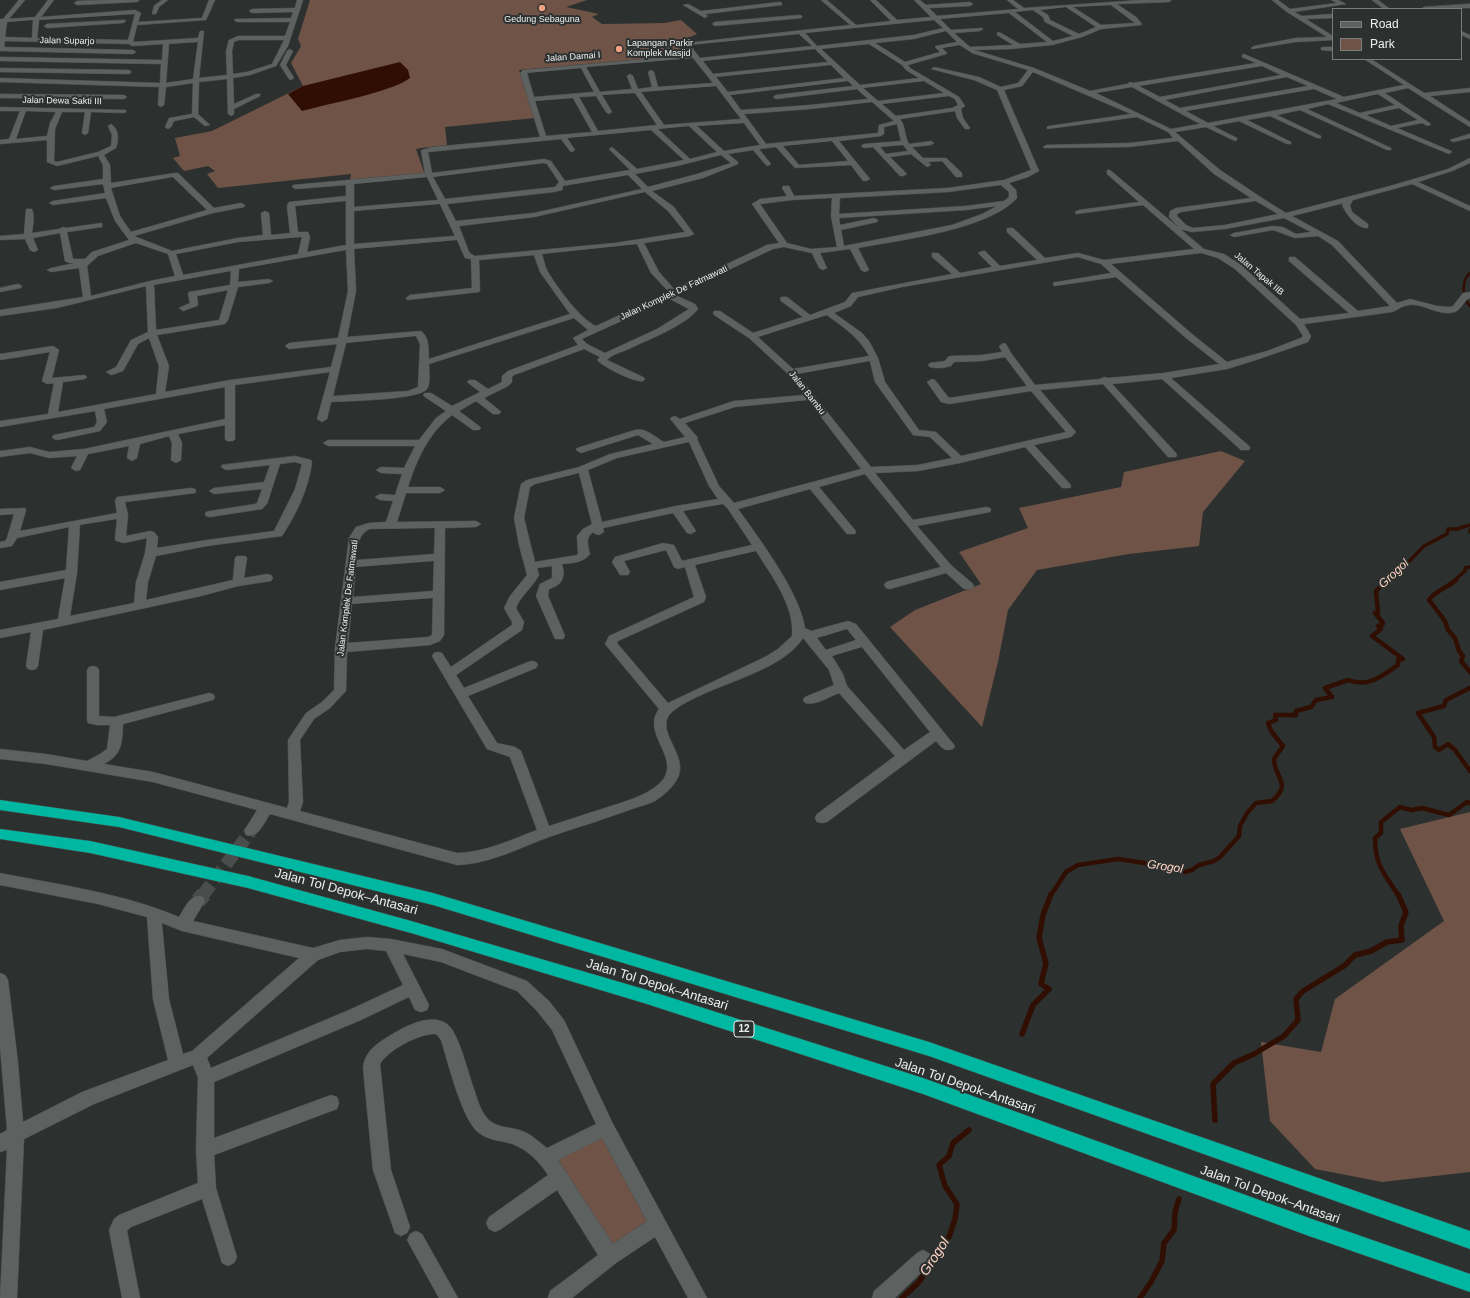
<!DOCTYPE html>
<meta charset="utf-8">
<style>
body{margin:0}
#map{position:relative;width:1470px;height:1298px;overflow:hidden;background:#2c3130;font-family:Helvetica,sans-serif}
canvas{display:block}
.legend{position:absolute;left:1332px;top:8px;width:130px;height:52px;box-sizing:border-box;background:#2c3130;border:1px solid #7a7d7d;margin:0;padding:5px 7px;list-style:none;font-size:12px;color:#eef0f0}
.legend li{display:flex;align-items:center;gap:8px;height:20px}
.legend b{width:20px;border:1px solid #7a7d7d}
</style>
<div id="map">
<canvas width="1470" height="1298"></canvas>
<ul class="legend">
<li><b style="height:5px;background:#5d6261"></b>Road</li>
<li><b style="height:11px;background:#6f5347"></b>Park</li>
</ul>
</div>
<script>
const context = document.querySelector('canvas').getContext('2d');
context.lineJoin = 'round';
function fill(path, color) { context.fillStyle = color; context.fill(path, 'evenodd'); }
function trace(path, color, width, dash) { context.strokeStyle = color; context.lineWidth = width; context.lineCap = dash ? 'butt' : 'round'; context.setLineDash(dash || []); context.stroke(path); }
function drawText(font, color, halo, rows, align = 'center') {
  context.font = font + ' Helvetica,sans-serif'; context.lineWidth = 4; context.setLineDash([]); context.textBaseline = 'middle'; context.strokeStyle = halo; context.fillStyle = color; for (const [text, x, y, turn = 0] of rows) {
    context.save(); context.translate(x, y); context.rotate((+turn || 0) * Math.PI / 180); context.textAlign = isNaN(turn) ? turn : align; if (halo) context.strokeText(text, 0, 0); context.fillText(text, 0, 0); context.restore();
  }
}
fill(new Path2D(`
 M310 0H587L566 7 599 14 592 17 602 24 664 23 681 20 697 34 679 42 690 55 519 70 535 118 445 127 447 145 421 148 416 149 425 175 350 181 351 174 218 188 207 174 215 171 208 166 184 171 173 158 180 156 175 138 212 131 303 86 291 63 301 46 298 39Z
 M1221 451 1245 461 1203 512 1199 546 1129 554 1037 570 1008 610 998 662 982 727 890 627 915 610 981 584 959 552 1028 528 1019 508 1121 487 1124 472Z
 M1470 812V1172L1382 1182 1315 1169 1270 1121 1261 1042 1321 1052 1335 999 1444 921 1400 829Z
 M607 1130 657 1223 610 1259 547 1157Z`), '#6f5347');
fill(new Path2D(`
 M400 62 408 70 410 78C392 92 327 104 302 111L288 94 303 86Z`), '#310e02');
trace(new Path2D(`
 M1470 273C1461 281 1462 298 1470 306`), '#310e02', 2.5);
trace(new Path2D(`
 M1470 530V532
 M1386 581 1394 572H1399L1424 546 1447 534 1448 529H1457L1470 525
 M1454 581 1465 571V568L1470 567`), '#310e02', 3.5);
trace(new Path2D(`
 M1456 580C1447 588 1435 591 1429 600L1445 621 1448 630 1455 638 1459 651 1463 656 1461 661 1470 672
 M1470 688 1446 700 1444 706 1418 713 1434 737 1435 747 1439 750 1448 744 1455 750 1470 771
 M1051 895 1066 872 1078 865 1118 859 1171 867 1184 872 1192 870 1199 865 1214 861 1220 857 1239 836 1240 826 1247 813 1256 803 1272 801C1293 783 1274 778 1274 759L1283 746 1271 731 1268 723 1276 720 1275 715H1296V711L1311 707 1316 700 1332 697 1325 688 1348 680C1369 688 1381 676 1398 665V660L1403 659 1372 636 1381 629 1378 626 1382 625 1383 623 1375 613 1378 612 1376 591 1387 580
 M1398 895C1384 873 1375 865 1375 838L1381 833V822L1400 807 1411 810 1422 808 1449 815 1467 802 1470 803`), '#310e02', 4.5);
trace(new Path2D(`
 M1022 1034 1033 1005 1049 989 1041 984 1046 963 1039 938 1043 915 1051 894
 M1215 1120 1213 1084 1234 1063 1254 1054 1284 1036 1298 1020 1296 999 1303 991 1344 966 1355 955 1371 951 1387 942 1402 940 1401 926 1406 912 1398 894
 M902 1298 919 1282 933 1260 940 1245 949 1237 955 1219 957 1204 945 1186 939 1165 949 1156 953 1143 969 1130
 M1140 1298 1151 1282 1162 1261 1164 1243 1174 1230 1175 1212 1179 1199`), '#310e02', 5.5);
trace(new Path2D(`
 M203 895 251 831`), '#494e4d', 13, [13, 6]);
trace(new Path2D(`
 M198 901 204 894`), '#494e4d', 16, [16, 8]);
const minor = new Path2D(`
 M19 0H25L9 19 35 17 48 0H54L41 17 135 10 141 13 138 22 202 18 209 0H215L206 20 137 25 133 42 198 38 200 31H204L199 78 227 75 226 51 229 40 238 36H285L290 22H237L234 20 235 19 291 18 293 12 252 13 249 11 252 9 295 8 297 0H303L288 46 276 66 250 75 233 78 234 104 256 94H260V96L234 109V114L231 116 228 114 227 79 199 82 198 114 210 125 205 126 194 117 174 121 171 127 168 129 165 127 169 118 192 114 193 83 166 87 164 105 161 107 158 105 159 87 0 82V78L160 83 161 64 0 61V57L162 60 163 44 132 46 129 44 5 41 4 47 133 50 136 52 133 54 0 51V19H3ZM135 14 128 40 37 38 39 20ZM33 20 32 38 5 37 7 22ZM239 40H284L272 64 247 72 233 74 232 51 234 42ZM198 42 193 79 166 83 169 44Z
 M105 0H140L137 2 77 5 74 3 77 1Z
 M162 0H168L159 7 156 14H152L154 6Z
 M821 0H827L856 25 891 21 870 0H876L897 20 931 17 914 0H920L926 5 970 2 973 4 970 6 929 8 937 16 1018 9 1007 0H1013L1024 8 1141 0H1172L1169 2 1117 4 1136 17 1142 24 1141 25 1101 29 1082 37 1052 45 1010 49 974 50 1034 68 1090 91 1127 84 1130 82 1133 83 1256 63 1242 57V55L1244 54 1344 97 1404 85 1364 59H1371L1424 93 1470 88V92L1430 96 1470 122V127L1408 88 1385 93 1431 124 1428 126 1422 123 1397 128 1451 151 1452 152 1449 154 1328 104 1307 109 1391 148V150H1387L1300 110 1277 115 1321 136V138H1317L1270 116 1247 120 1291 142V144H1287L1239 121 1213 126 1237 138V140L1235 141 1206 127 1175 132 1220 170 1265 200 1286 213 1390 186 1448 169 1470 158V163L1452 171 1418 182 1470 206V211L1412 184 1353 200 1350 205 1352 212 1368 224V228C1357 229 1346 214 1342 205L1344 203 1292 216 1338 241 1397 303 1410 299 1437 306 1450 307 1453 306 1463 293 1470 292V298C1464 300 1462 309 1455 312 1439 317 1424 303 1409 305 1401 306 1398 310 1392 312L1304 324 1311 336 1308 342 1256 360 1227 369 1171 378 1249 446 1250 448 1249 450H1241L1162 379 1112 384 1176 453 1177 455 1176 457H1168L1103 384 1040 390 1076 432 1071 437 1034 445 1070 484 1071 486 1070 488H1062L1025 447 960 463 918 471 875 473 913 520 986 507 990 508 991 510 990 512 917 526 952 566 972 583 974 586 972 589H964L946 573 890 589 886 588 884 585 886 582 941 567 865 474 819 487 855 530 856 532 855 534H847L810 489 738 509C759 538 800 593 805 628L811 631 848 621 856 624 955 746 953 749C944 752 941 747 936 741L827 822 822 823 817 822 815 818 817 814 895 756 839 693C829 697 815 706 805 703L803 700 805 697 834 685 829 670 803 638C779 675 708 684 673 711 652 728 687 753 679 775 675 786 664 795 655 801 649 804 641 806 635 808 621 813 606 818 592 823 575 828 557 834 541 840 513 851 487 864 457 865L270 814C264 823 258 839 246 835L244 831 257 810 153 782 46 764 0 759V749L46 754 87 761 100 754 107 749 110 725H96L88 723 87 720V670L89 667 93 666 97 667 99 670V716L114 717 209 693 213 694 215 697 213 700 209 701 123 724C122 742 123 754 104 764L153 772 287 808 289 802 288 740 306 713 322 702 334 690 335 648 349 538 356 527 369 523 386 522 393 501 380 500 375 497 380 494 395 495 402 474 381 473 376 470 381 467 404 468 415 446H328L323 443 328 440H419L436 418 446 411 425 397 423 395 425 393H431L452 406 480 392 467 382 469 380H475L488 389 502 382V376L508 371 578 345 573 338 588 330 574 318 429 364C429 372 431 383 427 389 419 400 347 401 331 402L327 419 322 422 317 419 330 372 235 385V439L233 441H227L225 439V425L178 434 182 443 181 460 176 463 171 460 172 443 169 436 140 444 137 458 132 461 127 458 129 446 88 454 80 470 76 471 71 468 77 456 49 458 30 453 0 457V451L30 447 49 452 84 449 225 419V387L104 409 107 422 100 431 57 440 54 439 52 437 54 435 94 427 97 422 95 411 0 427V421L48 414 54 383 47 384 42 381 50 352 0 360V354L53 346 59 350 52 378 85 375 87 377 85 379 63 382 58 412 156 394 159 366 149 338 138 344 123 371 111 375 106 372 116 367 131 340 148 332 146 286 57 308 0 316V310L83 297 79 268 51 272 47 270 51 268 75 263H69L65 261 60 233 33 238 38 250 34 252 30 250 25 239 0 240V236L24 234 26 209H32C35 217 33 225 32 233L59 229 63 227 66 228 102 223V227L67 232 73 259H85L92 252 129 240 115 221 106 198 53 205 49 203 53 201 105 193 103 184 54 190 50 188 54 186 103 179V165L98 156 57 166 47 162V140L0 144V140L9 139 20 111H0V107L126 110V112L124 113 91 112 88 133 85 135 82 133 85 112H62L55 129 54 161 57 162 98 152 111 146 112 135 108 126 111 124C119 128 119 141 116 148L104 155 110 165 111 183 175 173H178L214 208 241 203 245 205 244 207 213 213 134 236 172 251 238 238 263 235 261 213 265 211 269 213 271 235 290 233 287 206 289 202 346 196V185L296 189 292 187 293 185 425 173 421 151 422 150 432 147 540 137 520 73 523 70 691 55 684 45 686 43 850 25ZM1111 5 1135 23 1101 25 1073 7ZM1066 7 1096 27 1079 34 1050 20 1048 15 1040 10ZM1033 10 1043 17 1045 22 1073 36 1053 41 1015 12ZM1009 13 1047 42 1020 44 999 32 997 33V35L1013 45 970 47 954 33 980 31 983 29 982 28 951 30 940 19ZM934 20 943 28 914 35 817 46 805 33ZM946 31 957 42 936 46 935 47 940 52 905 62 875 43 914 39ZM799 34 812 46 700 58 690 45ZM869 44 902 65 906 70 919 78 860 85 821 49ZM960 45 972 53 1028 70 1018 83 1001 87 979 77 934 67 931 69 974 80 997 90 1031 170 1004 180 948 188 794 196 789 186H783L782 188 787 196 760 199 752 204 779 243 767 245 674 289 659 272 644 243 690 236 694 234 674 207 652 191 703 178 738 164V162L728 154 753 150 766 165 768 166 771 164 759 149 776 147 795 168 851 165 863 181H866L870 179 839 141 881 136 884 134V127L897 124 901 141 864 144 861 146 864 148 873 147 900 176H903L907 174 890 157 911 154 927 167 931 165 928 162 942 161 956 177H962V173L946 158H923L912 147 931 145 934 143 931 141 909 144C904 136 906 126 900 119L955 111 957 118 965 129H969L970 128 963 118 961 109 965 106 959 97 910 68 908 65 946 54 947 53 942 48ZM815 49 828 62 713 74 703 61ZM693 58 713 83 658 87 654 72 651 70 648 72 652 87 638 89 633 76 630 74 627 76 632 89 600 92 586 67ZM831 65 844 78 728 92 716 77ZM1262 66 1281 75 1160 97 1139 86ZM581 68 594 92 534 97 527 73ZM1033 72 1131 114 1049 126 1047 127V129L1137 117 1168 132 1173 138 1129 143 1046 145 1043 147 1044 148 1129 147 1178 141 1214 174 1251 198 1176 208 1170 211 1169 217 1180 229 1192 232 1225 229 1284 218 1311 232 1296 234 1283 227 1273 226 1234 233 1230 235 1234 237 1273 230 1295 238 1318 236 1332 245 1390 306 1358 311 1295 257H1289V261L1349 313 1300 319 1241 265 1224 254 1204 249 1110 170H1107V174L1139 202 1079 210 1075 212 1076 214 1143 205 1194 249 1104 260 1078 253 1045 258 1013 228H1007V232L1037 260 1000 266 985 251H982L978 253 992 267 960 273 938 253H932V257L952 274 852 293 845 302 810 315 787 297H781L780 299 781 301 803 317 753 333 720 311H714L713 313 714 315 749 338 788 374 804 395 734 401 680 419 675 416 672 417 670 419 672 421 685 437 664 442C655 437 645 427 635 430L577 448 576 450 581 453 638 435 653 444 610 454 579 467 527 480 521 484 514 518 519 545 527 575 510 596 504 608 512 622V625L451 667 442 653 438 652 434 653 432 656 487 749 510 757 537 830C510 840 486 852 457 853L300 811 303 802 300 740 314 719 330 708 346 691 347 652 430 645 440 641 444 635 445 528 476 527 481 524 476 521 397 522 406 493H440L445 490 440 487H408C417 459 428 434 452 415L473 430H479L481 428 479 426 459 411 476 401 493 414H499L501 412 499 410 484 398 508 386 512 382V377L514 375 584 349 600 357 597 360C603 367 635 383 643 381L645 379 643 377 607 360C612 354 622 352 629 349 649 339 685 326 698 309L695 304 675 295 677 294 773 249 784 247 812 253 819 268 823 270 827 268 820 253 850 249 861 270 865 272 869 270 858 248C900 240 988 230 1017 198L1016 190 1009 183 1028 177 1039 171 1004 90 1022 86ZM1287 77 1308 86 1180 108 1165 100ZM848 81 853 86 776 95 773 97 776 99 857 89 868 99 810 105 741 110 730 95ZM924 81 944 93 878 101 863 88ZM716 86 741 119 664 125 641 92ZM1132 87 1200 124 1171 129 1096 93ZM1314 89 1337 99 1208 123 1186 111ZM635 93 657 125 598 131 579 97 596 96 606 112 609 114 612 112 602 95ZM1378 94 1395 105 1360 113 1336 103ZM949 96 955 99 958 105 952 108 896 116 882 104ZM573 98 592 132 546 136 535 101ZM872 102 894 121 879 125 878 133 766 144 744 114 810 109ZM1399 108 1418 120 1391 126 1366 115ZM26 111 56 112 50 123 47 136 16 139ZM744 123 760 145 724 151 697 126ZM689 126 717 152 690 159 658 129ZM651 130 684 160 637 169 612 147 609 149 630 170 565 181 551 161 544 159 432 173 428 152 561 139 570 151 572 152 575 150 567 138ZM832 141 848 161 799 165 783 146ZM903 145 908 151 886 154 880 147ZM721 155 731 163 697 174 648 187 635 174 677 166ZM544 163 547 164 559 182 555 187 445 199 433 177ZM628 175 642 189 534 213 456 221 447 204 554 192 562 190 563 186ZM173 177 207 210 131 232 120 216 111 188ZM427 177 438 200 354 207V184ZM1001 185 1009 192V197L1004 201 966 206 839 214 840 198 948 192ZM645 192 668 211 685 232 615 243 475 256 471 254 469 252 459 226 534 217ZM832 198 831 216 837 247 811 249 787 243 760 204 792 200ZM346 201V245L307 252 310 237 308 232H298L295 206ZM1256 201 1278 214 1225 225 1193 228 1186 225 1177 216V214L1181 212ZM440 204 455 236 354 244V211ZM997 206 982 214 952 225 844 246 841 230 877 222 878 220 874 218 840 225 839 218 966 210ZM302 237 298 254 183 275 176 254 238 242ZM457 240 465 258 471 259 472 288 410 295 406 298 407 300 479 292 480 290 479 260 534 255 540 272 570 314 429 359C428 348 430 338 421 331L347 337 356 291 354 249ZM136 243 168 254 175 276 150 281 91 296 87 266 98 256ZM637 244 651 273 669 292 596 326C580 319 557 287 548 272 545 267 544 260 542 254ZM346 250 348 291 338 338 289 343 285 346 289 349 337 344 331 367 230 380 165 392 169 366 157 335 225 324 228 320 238 287 269 283 273 281 269 279 238 282 239 269ZM1201 253 1218 258 1235 269 1296 325 1303 336 1301 338 1267 351 1227 362 1192 334 1111 264ZM1078 257 1101 264 1111 273 1057 282H1054L1053 284 1054 286 1116 277 1186 338 1219 364 1164 373 1108 378 1104 377 1100 379 1035 385 1011 353 1006 344 1003 343 999 346 1002 352 982 355 951 356 948 357 945 361 930 363 928 365 930 367C936 369 945 368 951 366L954 362 982 361 1005 357 1027 386 949 398 935 380 932 379 927 382 941 402 949 404 1031 391 1066 432 961 456 936 432 919 430 885 382 878 358 869 341 862 333 834 313 851 306 858 297 902 287ZM231 271 230 285 189 292 188 294 190 303 179 308 183 311 197 306 198 304 197 296 228 290 219 320 156 330 154 285ZM670 299 689 309 657 329 605 353 587 344 582 339ZM827 315C844 328 858 336 869 356L793 369 758 337ZM416 336 420 344 418 387 408 391 333 396 346 343ZM870 361 875 382 913 435 930 437 952 458 918 465 871 467 797 374ZM808 400 861 469 734 503 719 486 697 439 698 438 685 423 735 407ZM689 442 709 486 718 499 676 506 602 522 588 470 617 458ZM579 473 592 524 583 529 577 536 578 553 577 555 535 562 524 518 530 487 535 484ZM723 504 728 509 752 545 682 561 674 545 663 543 615 557 612 562 620 575H628L630 572 624 561 666 550 674 567 678 569 685 567 694 597 609 636 605 644 659 709C640 734 684 760 660 783 646 796 626 801 608 807 588 813 569 820 549 826L521 751 515 747 497 743 468 696 536 668 538 665 536 662 532 661 528 662 464 688 456 675 522 630 524 622 516 608C521 595 533 587 539 575L537 568 552 566V578L540 584 536 596 555 639H563L565 636 548 596 549 589C562 585 566 578 562 564 573 563 583 563 590 554 588 545 585 537 594 532L595 534 599 535 604 532 603 528 673 513 687 533 691 534 696 531 683 511ZM435 528 434 554 357 560C358 548 357 534 370 529ZM756 551C771 575 795 606 792 636L778 649 765 657 668 703 617 643 618 641 704 602 706 597 695 565ZM434 561 433 591 353 597 356 567ZM433 598 432 635 428 637 348 643 352 604ZM847 629 856 640 826 650 817 638ZM862 647 930 732 904 750 847 686 843 674 832 656Z
 M1272 0H1278L1290 9 1337 3 1331 0H1338L1346 4 1294 12 1302 16 1333 14V18L1306 19 1333 36V40L1296 42 1252 49 1251 48 1254 46 1296 38 1327 37 1287 12Z
 M1372 0H1378L1390 9H1384Z
 M780 2 782 3V5L705 14 708 16 705 18 683 5 688 4 701 11Z
 M1470 4V8L1421 9 1424 7Z
 M800 15 802 16V18L715 26 712 24 715 22Z
 M125 20 126 21 123 23 47 28 44 26 47 24Z
 M1461 31 1470 35V39L1461 35Z
 M1323 47H1333V51L1321 50V48Z
 M290 49 293 51 286 65 294 78 291 80 289 79 280 65 287 51Z
 M0 68 129 70 132 72 129 74 0 72Z
 M0 94 124 95 127 97 124 99 0 98Z
 M1470 134V138L1453 142 1450 140Z
 M18 284 22 286 21 288 0 292V288Z
 M295 456 311 460 312 462C309 488 296 515 282 536L207 546 156 556 148 582 146 600 233 580 235 558 237 556H245L247 558 244 578 267 574 271 575 273 578 271 581 238 586 201 596 43 630 38 666 36 669 32 670 28 669 26 666 31 632 0 638V630L58 619 65 578 0 590V582L66 570 69 527 17 538 12 546 0 548V542L5 541 7 538 14 514 0 515V509L25 508 26 510 20 531 117 513 115 501 117 497 191 488 195 489 196 491 195 493 125 502 128 515 126 536 150 531 154 532 158 537 157 548 207 540 274 531 295 489 302 464 295 462 280 464 267 504 262 509 210 517 206 516 205 514 206 512 210 511 255 504 257 503 262 489 214 494 209 491 214 488 264 482 270 465 226 470 221 467 222 465ZM117 519 115 539 116 541 124 543 147 538 145 553 136 582 134 603 70 616 77 573 80 525Z
 M0 873C60 885 122 893 179 917 185 908 191 892 203 897L205 901 193 921 313 948 340 940 367 937 391 939 442 949 527 981 549 1001 564 1020 612 1122 707 1298H688L655 1237 616 1263 572 1298H548L550 1291 598 1255 557 1190 501 1229 495 1232 489 1229 486 1223 489 1217 548 1175C540 1163 530 1152 517 1146 505 1140 491 1142 479 1133 462 1121 448 1062 441 1040L436 1034C420 1033 388 1050 380 1064L391 1170 410 1227 407 1233 401 1236 395 1233 373 1170 363 1068C364 1054 374 1045 386 1038 402 1028 434 1009 450 1027 460 1038 469 1076 475 1092 478 1102 482 1114 490 1121 499 1128 512 1127 522 1131 531 1134 539 1142 547 1148L596 1124 552 1030 537 1011 517 991 441 962 403 954 429 1005 427 1010 421 1012 415 1010 409 997 361 1020 214 1082V1138L331 1095 337 1097 339 1103 337 1109 214 1155 216 1188 237 1257 234 1263 228 1266 222 1263 202 1199 131 1227 127 1231 140 1298H122L109 1230 114 1219 119 1215 198 1183 196 1150 198 1078 193 1065 94 1104 24 1139 17 1298H0L7 1150 0 1152V1134L7 1130 0 1047V973L5 975 8 980 18 1063 23 1122 82 1092 168 1060 153 999 147 917 98 904 0 885ZM162 923 182 931 299 958 192 1051 183 1054 169 999ZM367 949 386 951 403 985 349 1010 211 1068 207 1058 318 960 340 952ZM602 1138 647 1221 613 1244 558 1160Z
 M416 1231 422 1234 458 1298H439L407 1240 410 1234Z
 M923 1250 929 1253 932 1259 929 1265 895 1298H872L874 1291 917 1253Z`);
const motorway = new Path2D(`
 M0 800 119 817 433 893 929 1042 1470 1231V1249L929 1056 433 905 119 827 0 810Z
 M0 829 90 841 248 876 411 921 647 990 923 1078 1309 1218 1470 1274V1292L1309 1236 923 1094 647 1004 411 933 248 888 90 853 0 839Z`);
trace(minor, '#494d4c', 1);
trace(motorway, '#494d4c', 1);
fill(minor, '#5d6261');
fill(motorway, '#00b7a1');
for (const [x, y, r, color] of [
 [542,8,4,"#f2a080"],
 [619,49,4,"#f2a080"]
]) { const dot = new Path2D(); dot.arc(x, y, r, 0, 2 * Math.PI); context.fillStyle = color; context.fill(dot); trace(dot, '#2c3130', 1.5); }
drawText('9px', '#eef0f0', '#2c3130', [
 ["Gedung Sebaguna",542,20],
 ["Lapangan Parkir",627,44,"left"],
 ["Komplek Masjid",627,54,"left"]
]);
drawText('9px', '#eef0f0', '#2c3130', [
 ["Jalan Suparjo",67,41,1],
 ["Jalan Damai I",573,57,-4],
 ["Jalan Dewa Sakti III",62,101,1],
 ["Jalan Tapak IIB",1259,274,40],
 ["Jalan Komplek De Fatmawati",674,293,-25],
 ["Jalan Bambu",807,393,52],
 ["Jalan Komplek De Fatmawati",348,598,-83]
]);
for (const [x, y, w] of [
 [744,1029,20]
]) { const box = new Path2D(); box.roundRect(x - w / 2, y - 8, w, 16, 3); context.fillStyle = '#2c3130'; context.fill(box); trace(box, '#eef0f0', 1); }
drawText('bold 10px', '#eef0f0', null, [
 ["12",744,1029]
]);
drawText('italic 12px', '#fed2c1', '#2c3130', [
 ["Grogol",1394,574,-43],
 ["Grogol",1165,867,8]
]);
drawText('13px', '#eef0f0', '#2c3130', [
 ["Jalan Tol Depok–Antasari",346,892,15],
 ["Jalan Tol Depok–Antasari",657,985,17],
 ["Jalan Tol Depok–Antasari",965,1086,19],
 ["Jalan Tol Depok–Antasari",1270,1195,20]
]);
drawText('italic 14px', '#fed2c1', '#2c3130', [
 ["Grogol",935,1257,-57]
]);
</script>
